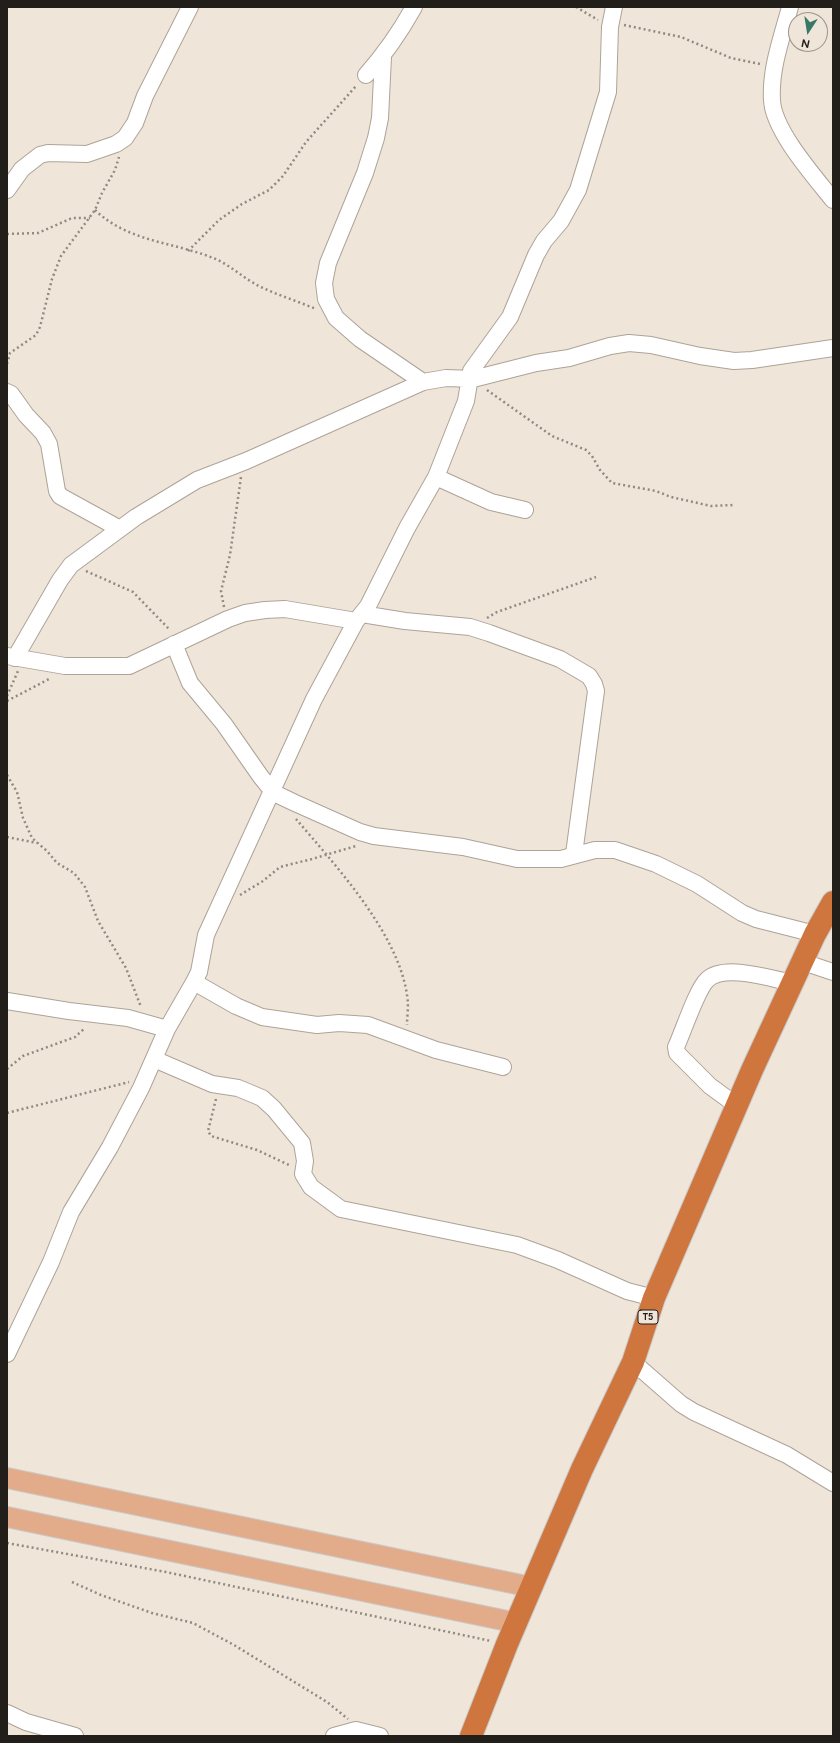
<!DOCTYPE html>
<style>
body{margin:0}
#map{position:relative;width:840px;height:1743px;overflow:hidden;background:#efe5d9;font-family:Figtree,sans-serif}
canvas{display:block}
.frame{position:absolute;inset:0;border:8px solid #221e1a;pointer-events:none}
.north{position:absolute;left:788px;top:12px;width:40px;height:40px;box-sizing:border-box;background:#efe5d9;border:1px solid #9d958d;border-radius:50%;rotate:192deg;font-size:11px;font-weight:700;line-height:16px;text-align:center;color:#221e1a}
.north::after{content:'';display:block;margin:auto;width:14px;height:18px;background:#377867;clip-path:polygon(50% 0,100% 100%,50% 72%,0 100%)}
</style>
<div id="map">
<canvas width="840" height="1743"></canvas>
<div class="frame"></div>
<div class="north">N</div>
</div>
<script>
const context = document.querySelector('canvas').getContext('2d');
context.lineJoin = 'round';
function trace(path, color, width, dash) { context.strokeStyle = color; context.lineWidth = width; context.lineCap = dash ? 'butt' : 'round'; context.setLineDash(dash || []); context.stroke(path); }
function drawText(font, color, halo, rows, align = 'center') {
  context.font = font + ' Figtree,sans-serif'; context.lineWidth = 3.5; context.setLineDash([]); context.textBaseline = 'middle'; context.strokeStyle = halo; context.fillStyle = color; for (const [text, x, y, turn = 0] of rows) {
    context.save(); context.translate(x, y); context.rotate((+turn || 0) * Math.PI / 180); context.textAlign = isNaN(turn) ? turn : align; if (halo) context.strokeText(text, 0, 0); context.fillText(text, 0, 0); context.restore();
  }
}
const minor = new Path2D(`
 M790 7C782 37 770 69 772 100 773 130 814 176 833 200
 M383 57 380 118 376 138 365 173 328 263 324 283 326 299 336 318 360 339 423 382
 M366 75C385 54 400 32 414 7
 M7 190 22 169 40 155 48 153 87 154 116 144 125 138 135 123 145 96 190 7
 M7 392 11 394 26 415 43 433 49 444 57 491 60 496 120 529
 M436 477 491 502 525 510
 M362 614 405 621 470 627 489 633 560 659 589 676 594 684 596 691 574 854
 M174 644 190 683 224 724 261 777 274 793 295 803 360 832 374 836 463 847 517 859H561L595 850H615L656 864 697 884 742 913 756 919 815 934
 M7 656 65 666H129L228 619 245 613 265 610 285 609 356 621
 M15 658 60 580 71 565 136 517 197 480 246 461 423 382 446 378 473 379 536 363 569 358 610 346 629 343 651 345 700 356 734 361 752 360 833 348
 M803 962 833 972
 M194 982 236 1006 262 1017 317 1025 339 1023 368 1025 436 1050 503 1067
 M7 1001 69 1011 128 1018 167 1029
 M154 1059 212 1084 238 1088 262 1098 274 1109 302 1143 305 1161 303 1174 311 1187 341 1209 517 1245 558 1260 627 1291 654 1298
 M736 1105 710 1086 677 1053 676 1047C683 1032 697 989 707 980 724 963 772 979 793 983
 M7 1354 51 1262 71 1212 110 1147 141 1088 167 1029 194 982 199 972 206 935 314 699 356 621 368 606 407 528 436 477 466 401 471 371 510 317 536 255 544 241 561 221 578 190 608 92 610 27 614 7
 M633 1362 681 1404 694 1412 787 1455 833 1483
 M7 1713 26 1722 75 1736
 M334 1736 356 1730 380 1736`);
const major = new Path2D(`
 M7 1478 531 1587
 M7 1517 517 1623`);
const highway = new Path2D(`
 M471 1736 507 1644 582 1469 633 1362 654 1298 752 1070 815 934 833 902`);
trace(minor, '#ada398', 18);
trace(major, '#cac9c8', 22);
trace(highway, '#cac9c8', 24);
trace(new Path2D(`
 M576 7 598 20
 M624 25 681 37 731 58 760 64
 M95 210C129 243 177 242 218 260 232 267 245 279 259 286 277 295 297 301 316 309
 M7 234 38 233 72 218H90
 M188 251 219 220 242 204 269 190 283 176 306 142 357 85
 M7 364 10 353 36 335 40 327 52 279 61 256 95 210 102 193 115 170 119 157
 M487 390 552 436 586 450 592 456 600 470 612 483 656 491 671 497 711 506 734 505
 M86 571 133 592 170 630
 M224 607 221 591 230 555 241 477
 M487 618 497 612 596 577
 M7 696 18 671
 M7 701 51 678
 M7 775 17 792 23 818 32 838 47 851 57 863 74 873 85 887 98 921 126 968 141 1007
 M296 819C336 866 398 933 407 995 409 1005 407 1016 407 1025
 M7 837 37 843
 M240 895 263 881 280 867 312 859 356 846
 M7 1069 23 1056 75 1037 85 1028
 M216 1099 208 1131 211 1136 257 1150 291 1166
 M7 1113 129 1082
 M7 1543 166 1572 491 1641
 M72 1582 101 1595 152 1613 193 1623 234 1645 327 1702 348 1719`), '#918a82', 2.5, [2, 3]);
trace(minor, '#fff', 16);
trace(major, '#e2ac8b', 20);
trace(highway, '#cf753e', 22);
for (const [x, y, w] of [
 [648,1317,20]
]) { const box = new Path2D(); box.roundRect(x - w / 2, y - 7, w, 14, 3); context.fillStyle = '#efe5d9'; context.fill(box); trace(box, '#221e1a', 1); }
drawText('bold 9px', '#221e1a', null, [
 ["T5",648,1317]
]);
</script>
